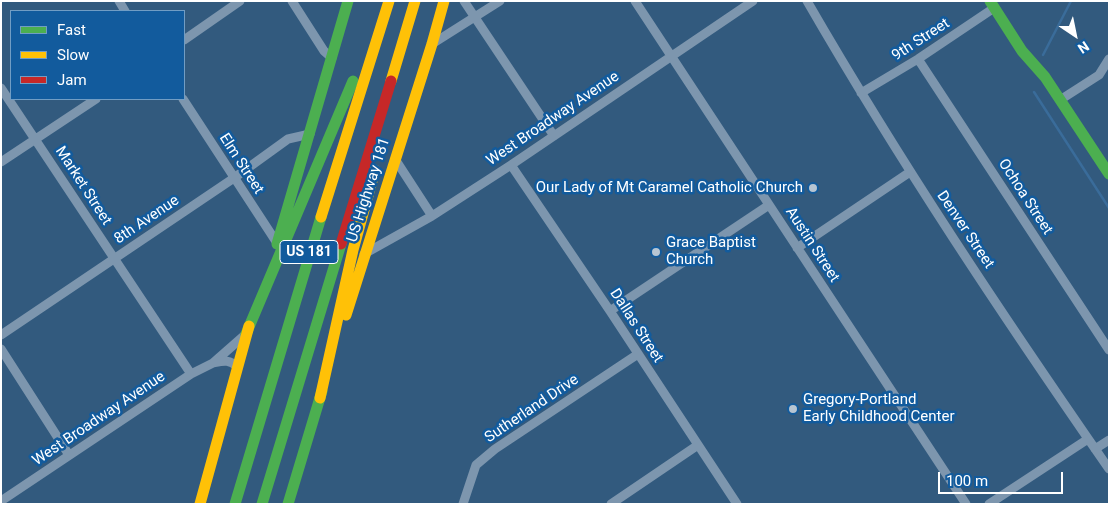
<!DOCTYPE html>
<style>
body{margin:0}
#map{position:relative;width:1110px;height:505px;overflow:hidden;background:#325a7e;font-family:Roboto,sans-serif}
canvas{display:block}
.frame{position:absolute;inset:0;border:2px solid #fff;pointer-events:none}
.legend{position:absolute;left:10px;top:10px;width:175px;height:90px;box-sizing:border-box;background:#125b9d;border:1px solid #719dc4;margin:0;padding:6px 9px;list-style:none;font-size:15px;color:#fff}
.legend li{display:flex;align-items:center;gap:10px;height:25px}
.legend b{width:25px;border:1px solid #719dc4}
.north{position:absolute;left:1050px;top:10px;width:50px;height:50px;-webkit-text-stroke:4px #125b9d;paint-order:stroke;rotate:146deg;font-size:14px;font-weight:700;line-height:20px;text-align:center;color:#fff}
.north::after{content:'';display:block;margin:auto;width:18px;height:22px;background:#fff;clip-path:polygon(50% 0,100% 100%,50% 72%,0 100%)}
.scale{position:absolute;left:938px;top:472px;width:125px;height:22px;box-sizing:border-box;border:2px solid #fff;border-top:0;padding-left:6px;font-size:15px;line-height:18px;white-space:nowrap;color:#fff;-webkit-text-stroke:4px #125b9d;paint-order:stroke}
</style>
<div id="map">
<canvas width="1110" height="505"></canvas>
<div class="frame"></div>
<ul class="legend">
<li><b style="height:6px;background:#4caf50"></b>Fast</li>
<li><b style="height:6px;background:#ffc107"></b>Slow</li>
<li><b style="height:6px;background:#c62828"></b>Jam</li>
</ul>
<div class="north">N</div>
<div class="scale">100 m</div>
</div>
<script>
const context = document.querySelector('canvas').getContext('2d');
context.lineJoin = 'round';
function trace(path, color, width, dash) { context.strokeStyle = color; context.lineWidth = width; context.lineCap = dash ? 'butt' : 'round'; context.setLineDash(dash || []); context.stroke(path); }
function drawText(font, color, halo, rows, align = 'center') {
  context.font = font + ' Roboto,sans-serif'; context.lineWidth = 5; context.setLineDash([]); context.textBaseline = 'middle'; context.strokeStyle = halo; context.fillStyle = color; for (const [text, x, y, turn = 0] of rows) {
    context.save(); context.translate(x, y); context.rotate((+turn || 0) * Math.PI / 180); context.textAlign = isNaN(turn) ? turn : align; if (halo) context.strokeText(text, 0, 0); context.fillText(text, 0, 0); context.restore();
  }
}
trace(new Path2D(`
 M1043 55 1071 1
 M1034 92 1109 208`), '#3a6c9a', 2.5);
trace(new Path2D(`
 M119 1 125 11
 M292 1 324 51 332 58
 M464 1 554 136
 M635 1 966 504
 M807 1C900 162 1003 316 1109 469
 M184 40 240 1
 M432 44 500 1
 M918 59 1109 350
 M1 88 191 374
 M861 93 918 59 994 8
 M183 99 277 243
 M1060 100 1099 75 1109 59
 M395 159 432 216
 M1 162 96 99
 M511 165 610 311 737 504
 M797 248 910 172
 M364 254 432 216 511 165 753 1
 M610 311 769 205
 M1 335 234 178 288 139 310 134
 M1 349 69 455
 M213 363C223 361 230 359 237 367
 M1095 449 1109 440
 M1 501 191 374 213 363 246 334
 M463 504 476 465 495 449 638 354
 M611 504 698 445
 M989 504 1088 439`), '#7d96ae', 9);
trace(new Path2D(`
 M990 1 1022 51 1045 77 1109 174
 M277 244 348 1
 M246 334 353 81
 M235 504 321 217
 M262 504 341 244
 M288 504 322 391`), '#4caf50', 11);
trace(new Path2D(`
 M391 81 415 1
 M321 217 389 1
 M346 315 432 44 444 1
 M320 398 353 250 375 170
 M200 504 249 326`), '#ffc107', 11);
trace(new Path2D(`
 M341 244 391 81`), '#c62828', 11);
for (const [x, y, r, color] of [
 [813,188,5,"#b7c5d2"],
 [656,252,5,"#b7c5d2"],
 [793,409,5,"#b7c5d2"]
]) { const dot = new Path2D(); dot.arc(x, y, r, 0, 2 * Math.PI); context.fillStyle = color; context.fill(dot); trace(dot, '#125b9d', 2); }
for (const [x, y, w] of [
 [309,252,58]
]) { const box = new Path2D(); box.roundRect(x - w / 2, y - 11.5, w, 23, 4); context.fillStyle = '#125b9d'; context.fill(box); trace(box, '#fff', 1); }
drawText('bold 14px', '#fff', null, [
 ["US 181",309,252]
]);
drawText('15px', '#fff', '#125b9d', [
 ["9th Street",921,40,-33],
 ["West Broadway Avenue",553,119,-34],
 ["Elm Street",241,164,57],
 ["Market Street",83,186,57],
 ["US Highway 181",369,190,-72],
 ["Ochoa Street",1025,197,57],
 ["8th Avenue",147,220,-34],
 ["Denver Street",965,230,56],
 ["Austin Street",812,245,57],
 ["Dallas Street",636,326,57],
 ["Sutherland Drive",532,409,-34],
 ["West Broadway Avenue",99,419,-34]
]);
drawText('15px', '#fff', '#125b9d', [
 ["Our Lady of Mt Caramel Catholic Church",803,188,"right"],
 ["Grace Baptist",666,243],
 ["Church",666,260],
 ["Gregory-Portland",803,400],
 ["Early Childhood Center",803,417]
], 'left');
</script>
